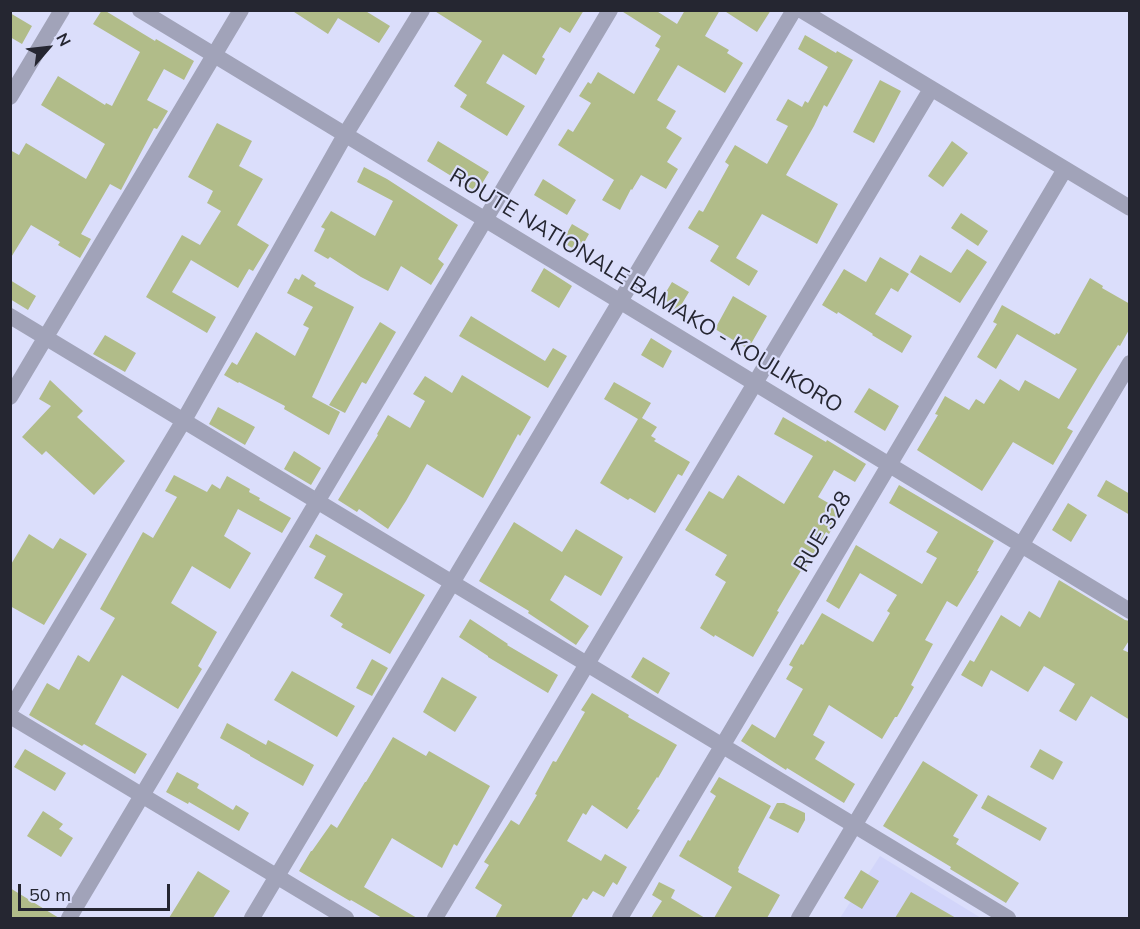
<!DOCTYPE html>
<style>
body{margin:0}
#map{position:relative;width:1140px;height:929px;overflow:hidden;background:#dbdefb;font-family:Mulish,sans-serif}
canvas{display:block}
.frame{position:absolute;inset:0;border:12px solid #252631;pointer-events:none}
.north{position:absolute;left:18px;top:18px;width:60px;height:60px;-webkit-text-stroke:4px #dbdefb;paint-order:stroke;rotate:62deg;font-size:16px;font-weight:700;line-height:24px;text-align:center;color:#252631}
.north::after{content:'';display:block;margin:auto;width:21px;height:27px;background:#252631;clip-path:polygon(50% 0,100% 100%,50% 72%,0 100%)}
.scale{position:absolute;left:18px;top:884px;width:152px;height:27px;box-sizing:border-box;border:3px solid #252631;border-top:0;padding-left:8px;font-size:18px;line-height:21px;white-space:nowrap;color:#252631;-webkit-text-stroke:4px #dbdefb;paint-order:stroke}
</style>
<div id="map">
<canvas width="1140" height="929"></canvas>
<div class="frame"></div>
<div class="north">N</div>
<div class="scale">50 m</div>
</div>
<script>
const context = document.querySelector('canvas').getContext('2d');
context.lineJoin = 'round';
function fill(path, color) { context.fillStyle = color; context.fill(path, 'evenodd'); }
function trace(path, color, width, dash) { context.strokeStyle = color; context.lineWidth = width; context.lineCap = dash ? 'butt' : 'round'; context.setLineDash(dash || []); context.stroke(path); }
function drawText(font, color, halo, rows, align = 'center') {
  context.font = font + ' Mulish,sans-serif'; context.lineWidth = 4.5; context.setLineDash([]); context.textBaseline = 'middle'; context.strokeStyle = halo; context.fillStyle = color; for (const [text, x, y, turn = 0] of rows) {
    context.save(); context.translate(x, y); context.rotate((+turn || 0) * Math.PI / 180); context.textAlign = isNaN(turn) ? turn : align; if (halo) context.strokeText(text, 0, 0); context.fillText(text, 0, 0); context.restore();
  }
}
fill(new Path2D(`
 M880 856 981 918H840Z`), '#d2d5fa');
fill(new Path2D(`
 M102 10H104L155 41 156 39 194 61 184 80 164 69 147 100 168 111 157 129 154 128 121 190 110 184 81 234 91 239 80 258 58 245 60 242 31 225 10 259V150L19 155 26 143 86 179 105 144 41 105 58 76 105 105 106 103 112 106 140 52 93 24Z
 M291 10H364L390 26 379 43 338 18 328 34Z
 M433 10H584L570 33 560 27 542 57 545 59 536 75 503 54 486 83 525 106 507 136 460 107 467 95 454 86 482 41Z
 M620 10H655L677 24 685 10H720L705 36 729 50 727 53 743 63 725 93 678 65 657 100 676 111 666 128 682 138 667 162 678 169 666 189 641 175 632 190 631 189 620 210 602 200 614 180 558 145 568 129 573 132 591 103 579 96 588 82 591 84 598 72 634 94 660 49 655 46 661 36Z
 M723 10H771L757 32Z
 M10 13 32 26 22 44 10 37Z
 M805 35 836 53 837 51 853 60 827 107 824 105 814 126 786 175 838 204 817 244 762 214 736 258 758 271 749 286 710 261 719 246 688 228 699 210 703 212 729 165 725 162 735 145 767 164 788 126 776 120 788 99 802 107 805 101 808 103 828 67 798 49Z
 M880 80 901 91 874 143 853 132Z
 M217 123 252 141 239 166 263 179 237 225 269 245 253 271 249 269 238 288 191 260 172 292 216 317 207 333 146 297 182 235 200 245 221 211 207 203 213 191 188 177Z
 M438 141 489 172 477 192 427 161Z
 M952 141 968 153 943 187 928 176Z
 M364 167 387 179 458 225 438 259 444 264 431 285 401 266 388 291 361 277 330 257 328 259 314 251 325 229 321 227 331 211 375 236 393 201 357 182Z
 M543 179 576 200 567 215 534 195Z
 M961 213 988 231 978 246 951 228Z
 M572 224 589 234 579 252 562 242Z
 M967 249 987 262 960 303 910 272 920 255 951 273Z
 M880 257 909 274 898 292 891 288 875 314 912 336 902 353 872 335 873 334 838 312 837 314 822 305 844 269 866 282Z
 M544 268 572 286 559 308 531 291Z
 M302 274 316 283 314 286 354 307 312 397 340 412 329 435 284 409 285 406 239 382 238 383 224 375 232 362 237 365 256 332 295 356 309 328 303 325 313 307 287 293 295 278 299 280Z
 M1090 278 1103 286 1102 288 1130 304V328L1120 346 1118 345 1099 375 1067 428 1073 431 1053 465 1013 442 982 491 917 450 938 415 935 414 945 396 969 410 976 399 984 404 1000 379 1019 391 1025 380 1059 399 1077 369 1017 334 996 369 977 357 997 324 993 322 1002 305 1055 335 1056 333 1059 334Z
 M10 280 36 296 28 310 10 299Z
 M672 282 689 292 677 312 660 302Z
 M733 296 767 316 748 349 715 329Z
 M471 316 545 361 553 348 567 356 548 388 459 336Z
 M380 322 396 332 366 384 362 382 345 413 329 405Z
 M105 335 136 353 125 372 93 354Z
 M651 338 672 351 663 368 641 355Z
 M462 375 531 417 520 436 518 434 483 498 427 464 406 501 388 529 359 509 357 512 338 500 378 435 377 434 388 415 410 428 425 401 413 394 425 376 452 393Z
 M50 380 83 411 77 417 125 461 94 495 46 451 42 455 22 437 51 406 39 399Z
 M614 382 651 403 642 418 657 427 651 436 656 439 654 441 690 462 682 476 678 474 655 513 630 498 628 500 600 483 638 419 604 399Z
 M869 388 899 406 885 431 854 412Z
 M218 407 255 427 245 445 209 424Z
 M783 417 826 442 827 440 866 464 855 482 834 470 818 497 842 511 829 534 826 532 804 570 802 569 777 611 779 612 753 657 715 635 714 637 700 628 726 582 715 575 727 555 685 530 709 491 723 499 738 475 784 504 813 456 774 434Z
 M294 451 321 468 311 485 284 469Z
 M174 475 207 492 212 484 220 489 227 476 250 489 249 492 260 498 259 500 291 518 282 533 238 509 224 536 251 553 230 589 192 566 171 603 217 632 198 666 202 669 178 709 122 675 95 724 147 754 135 774 84 744 82 746 29 715 47 683 59 690 78 655 89 662 115 618 100 609 143 532 153 538 177 497 165 491Z
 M1106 480 1130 494V515L1097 496Z
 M899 485 994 541 977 571H979L957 607 947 601 925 640 933 644 911 685 914 687 897 717H895L882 739 829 705 813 735 825 742 815 759 855 784 844 803 787 768 786 770 741 741 752 724 775 738 803 689 786 679 793 667 789 665 801 644 803 645 822 613 873 642 890 613 887 611 897 595 860 573 839 609 826 601 856 545 922 584 937 558 926 552 938 532 889 503Z
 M1068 503 1087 515 1071 542 1052 530Z
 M514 522 562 552 576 529 623 557 601 596 565 575 550 600 589 626 576 645 528 613 529 611 479 581Z
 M29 534 53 549 60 538 87 554 44 625 10 606V566Z
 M316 534 425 595 390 654 341 627 343 624 330 616 343 594 314 578 326 556 309 547Z
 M1059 580 1125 620 1130 621V639L1123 650 1130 653V720L1091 696 1076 721 1059 711 1075 684 1044 666 1028 692 991 670 982 687 961 675 970 660 974 662 1001 615 1020 627 1029 611 1040 618Z
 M470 619 508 644 507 645 558 675 548 693 488 657V656L459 637Z
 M643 657 670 673 658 694 631 677Z
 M372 659 388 668 372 696 356 688Z
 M292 671 355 706 337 737 274 700Z
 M442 677 477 697 455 732 423 712Z
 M592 693 629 715 628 717 677 745 658 778 657 777 637 809 640 810 627 829 592 805 586 815 583 813 567 841 601 861 605 854 627 867 617 885 613 882 604 897 593 891 587 900 583 898 571 918H495L502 905 475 888 489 865 484 862 511 820 519 825 537 795 535 794 553 761 556 762 585 712 581 710Z
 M227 723 266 745 268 740 314 765 303 786 250 756V755L220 738Z
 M393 737 426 756 429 751 490 786 457 846 454 844 442 868 392 838 364 887 417 918H382L351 900 350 901 299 871 311 851H312L331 824 337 828 365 782H366Z
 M25 749 66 773 55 791 14 767Z
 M1040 749 1063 762 1053 780 1030 767Z
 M923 761 978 795 953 836 959 839 956 844 1019 883 1006 903 950 869 951 867 883 826Z
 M177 772 199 784 197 788 233 810 236 805 249 813 239 831 189 802 188 804 166 792Z
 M719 777 771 806 738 868 739 869 738 872 780 895 767 918H714L732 887 679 856 688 840 690 841 716 796 710 792Z
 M988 795 1047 828 1040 841 981 808Z
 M777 803H784L805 813V820L798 833 769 818Z
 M43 811 63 824 59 829 73 838 61 857 27 836Z
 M861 870 879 881 862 909 844 898Z
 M198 871 230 891 213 918H169Z
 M659 882 675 890 671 898 705 918H651L662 901 652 895Z
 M10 888 59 918H10Z
 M911 892 956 918H895Z`), '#b1bc89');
trace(new Path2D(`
 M140 10 1130 611
 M801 10 1130 208
 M10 97 62 10
 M10 316 1008 918
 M10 397 241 10
 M10 710 184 420 345 135 422 10
 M10 716 346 918
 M69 918 610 10
 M252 918 794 10
 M435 918 931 89
 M620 918 1065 169
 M799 918 1130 363`), '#a1a3b9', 16);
drawText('22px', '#252631', '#dbdefb', [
 ["ROUTE NATIONALE BAMAKO - KOULIKORO",646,291,31],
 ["RUE 328",823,532,-59]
]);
</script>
